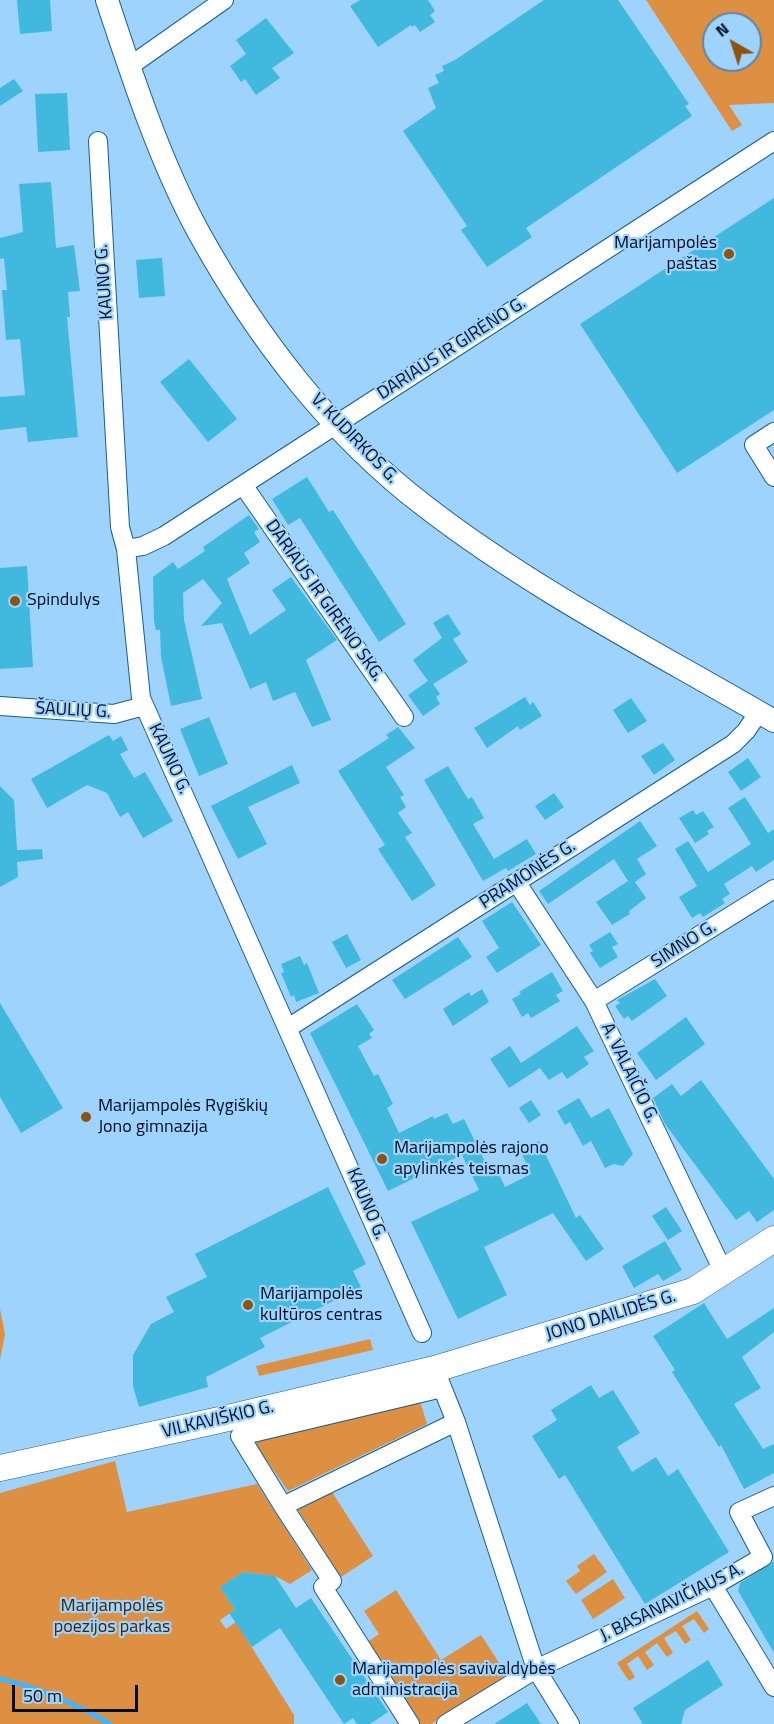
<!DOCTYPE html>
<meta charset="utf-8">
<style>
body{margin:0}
#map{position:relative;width:774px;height:1724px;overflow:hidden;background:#9ed3fd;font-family:"Titillium Web",sans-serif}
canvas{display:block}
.north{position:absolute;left:702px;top:12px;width:60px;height:60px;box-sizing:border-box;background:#9ed3fd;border:2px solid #5f85a5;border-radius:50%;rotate:321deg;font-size:16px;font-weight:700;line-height:24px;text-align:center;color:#000f21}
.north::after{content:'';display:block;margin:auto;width:21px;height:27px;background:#8d530f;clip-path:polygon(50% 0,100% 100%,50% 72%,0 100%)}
.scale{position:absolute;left:12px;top:1685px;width:126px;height:27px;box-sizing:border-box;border:3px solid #000f21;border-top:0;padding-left:8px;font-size:18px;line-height:21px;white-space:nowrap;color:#000f21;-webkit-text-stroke:4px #9ed3fd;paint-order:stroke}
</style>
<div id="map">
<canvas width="774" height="1724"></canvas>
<div class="north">N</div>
<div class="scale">50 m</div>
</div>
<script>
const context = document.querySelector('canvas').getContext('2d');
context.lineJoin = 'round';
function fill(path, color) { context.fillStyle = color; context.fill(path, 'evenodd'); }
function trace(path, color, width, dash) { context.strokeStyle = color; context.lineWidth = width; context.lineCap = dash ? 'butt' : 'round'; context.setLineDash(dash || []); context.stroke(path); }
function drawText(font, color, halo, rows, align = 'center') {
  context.font = font + ' "Titillium Web",sans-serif'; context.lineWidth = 4.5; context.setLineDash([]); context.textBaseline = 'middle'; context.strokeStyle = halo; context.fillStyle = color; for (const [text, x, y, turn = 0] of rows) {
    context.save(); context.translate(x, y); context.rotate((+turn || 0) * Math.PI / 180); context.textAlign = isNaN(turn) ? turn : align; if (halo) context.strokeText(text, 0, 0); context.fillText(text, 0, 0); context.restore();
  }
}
fill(new Path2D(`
 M646 0H774V103L729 105 742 125 732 131ZM714 24H750V60H714Z
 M0 1309 5 1334 0 1360Z
 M370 1339 373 1350 259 1376 256 1366Z
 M420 1401 427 1424 288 1491 254 1442Z
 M115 1461 127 1512 257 1484 312 1570 290 1584 275 1576 243 1572 220 1587 235 1610 220 1620 226 1629 236 1622 294 1715V1724H0V1493Z
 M332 1492 373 1556 341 1577 298 1510Z
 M594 1554 607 1572 576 1594 566 1581 580 1571 577 1566Z
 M613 1579 625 1598 593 1619 581 1600Z
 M396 1590 441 1660 481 1635 507 1675 431 1724H414L363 1645 379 1634 364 1611Z
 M697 1611 709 1629 704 1633 694 1619 682 1626 691 1640 685 1644 676 1631 664 1638 673 1653 667 1657 657 1643 645 1652 654 1665 647 1670 638 1656 627 1664 635 1677 629 1681 617 1663Z`), '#dd8f42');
trace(new Path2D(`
 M0 1679C38 1687 76 1704 110 1724`), '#45b2fd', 5);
fill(new Path2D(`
 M17 0H50L52 31 20 34Z
 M360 0H428L435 11 430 15 435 22 420 32 415 25 412 27 411 25 378 47 350 6Z
 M544 0H618L689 104 685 106 692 116 526 228 532 237 487 267 461 230 467 226 403 131 436 108 428 88 439 83 435 75 444 71 442 66 455 60Z
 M266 18 294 53 272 68 280 78 256 95 245 79 241 82 230 66 246 54 236 40Z
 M14 79 23 91 0 106V88Z
 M67 93 70 150 38 152 35 94Z
 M51 182 56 248 74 245 80 291 68 292 70 317H67L78 437 28 442 26 427 0 430V397L25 395 20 339 6 340 2 290H7L4 258 0 259V238L23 232 19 184Z
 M774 198V410L677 473 580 324Z
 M162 258 165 296 139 298 136 260Z
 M189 359 237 419 208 442 160 382Z
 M307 477 329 512 333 510 406 624 379 642 300 518 288 525 272 499Z
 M249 515 259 529 254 532 260 542 244 553 250 563 227 579 250 635 286 610 272 590 291 577 337 640 306 660 331 720 312 727 295 692 273 701 266 682 250 689 222 623 201 626 222 603 203 579 183 593 184 620 202 699 171 706 161 657 160 630H156L154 621 153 577 173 562 178 569 205 551 203 547Z
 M27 566 33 667 0 669V568Z
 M448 614 461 634 453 639 468 662 433 684 440 694 436 697 440 704 423 716 408 695 428 681 413 660 442 638 433 623Z
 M525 697 530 705 533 702 542 716 520 730 518 726 487 748 474 728Z
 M631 698 647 721 628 733 613 710Z
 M209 717 228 764 199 776 180 729Z
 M398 727 415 748 386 767 404 795 400 797 406 807 398 813 412 833 405 837 436 885 412 901 378 849 385 845 338 771 389 738 386 735Z
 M109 735 113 741 121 736 128 750 120 754 134 778 145 772 173 821 143 838 128 812 120 817 107 793 87 785 47 808 31 779Z
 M663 743 675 760 654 775 641 756Z
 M748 758 761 777 741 791 728 772Z
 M292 765 300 783 248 807 267 844 238 859 211 806Z
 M448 766 468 799 472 797 484 818 473 824 494 859 527 839 536 854 508 871 506 868 483 881 424 780Z
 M0 786 14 800 17 850 42 849 43 859 17 862 18 877 0 887Z
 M554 793 564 807 545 820 535 806Z
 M745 797 768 833 774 829V860L756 872 752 866 724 884 730 894 722 899 725 903 703 917 700 913 692 918 679 897 697 886 675 849 688 841 708 872 751 844 728 808Z
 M693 810 696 815 703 811 714 827 707 831 709 834 695 843 679 818Z
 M640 821 657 846 637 859 646 874 635 882 646 898 629 911 630 914 612 925 596 902 628 881 614 859 548 904 539 891Z
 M512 902 541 945 497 973 486 957 499 948 482 921Z
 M610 932 618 944 612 947 618 957 600 968 590 953 593 951 589 945Z
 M347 934 361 960 346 968 332 942Z
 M458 937 472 957 405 999 392 980Z
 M300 956 304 965 307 963 319 993 296 1002 294 995 291 997 281 973 284 972 281 964Z
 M552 972 563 991 556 995 560 1001 531 1018 528 1013 522 1017 512 999 521 994 519 992Z
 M655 979 667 996 632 1021 628 1016 624 1019 615 1006 620 1003 617 1000Z
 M482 989 489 1002 453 1026 443 1009 469 992 471 996Z
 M0 1003 63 1108 21 1133 0 1097Z
 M357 1004 374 1030 369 1034 372 1038 358 1046 374 1076 378 1074 393 1104 387 1108 399 1133 433 1116 434 1119 447 1113 453 1124 464 1119 487 1166 494 1163 505 1187 531 1174 520 1150 539 1141 576 1218 580 1215 604 1249 586 1261 553 1213 484 1247 507 1295 458 1319 411 1222 479 1190 462 1155 388 1191 310 1033Z
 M686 1017 705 1044 656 1080 637 1053Z
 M577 1026 594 1051 584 1057 589 1064 567 1079 562 1072 549 1080 540 1068 509 1088 490 1059 510 1046 521 1063Z
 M701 1080 774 1179V1210L757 1222 749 1211 736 1220 665 1124 653 1098 672 1084 681 1096Z
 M579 1098 591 1118 609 1108 633 1154 623 1166 614 1164 605 1168 591 1141 583 1146 570 1122 565 1125 557 1111Z
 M531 1100 541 1115 529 1123 519 1108Z
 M328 1187 366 1264 353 1271 361 1287 260 1338 265 1347 206 1377 208 1387 139 1407 133 1386V1355L151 1324 174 1312 166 1297 207 1277 195 1254Z
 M666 1207 682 1231 668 1240 652 1216Z
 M665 1241 682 1270 663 1281 658 1274 634 1288 622 1266Z
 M704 1303 727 1339 774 1308V1332L742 1357 761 1388 734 1404 763 1449 774 1444V1473L744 1489 721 1445 719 1447 672 1372 675 1370 653 1336Z
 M591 1385 599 1398 613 1390 640 1433 617 1447 632 1472 656 1457 668 1476 678 1469 729 1552 645 1604 565 1475 559 1479 532 1436 557 1420 551 1410Z
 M774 1561V1653L738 1591 740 1583Z
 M243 1572 275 1576 296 1608 311 1598 388 1712 370 1724H357L353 1718 344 1724 280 1628 252 1647 229 1613 235 1610 220 1587Z
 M708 1660 723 1685 685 1710 681 1724H643L633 1708Z
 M527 1703 541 1724H494Z`), '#41b9de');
const minor = new Path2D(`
 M130 66 224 0
 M98 141 120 527 126 549 141 698 422 1333
 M774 432 754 445 774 477
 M243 485 404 717
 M126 549 143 546 164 536 774 141
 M0 706 114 714 144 706
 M517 883 594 1001 724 1273
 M594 1001 774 889
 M288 1028 733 744 746 731 759 712
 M440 1382 456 1422 536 1669 570 1724
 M442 1388 240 1436 283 1506 456 1422
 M283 1506 332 1581 323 1587 410 1724
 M713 1586 774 1687
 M446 1724 536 1669 713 1586 763 1557 739 1512 774 1496`);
const major = new Path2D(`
 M107 0C132 76 161 164 199 233 256 336 332 436 426 507 535 591 656 652 774 721`);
const highway = new Path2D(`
 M0 1468 215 1421 435 1369 693 1291 774 1239`);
trace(minor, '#165e8b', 20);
trace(major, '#165e8b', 24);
trace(highway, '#165e8b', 27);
trace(minor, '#fff', 18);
trace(major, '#fff', 22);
trace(highway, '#fff', 26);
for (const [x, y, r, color] of [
 [729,254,6,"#8d530f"],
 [15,601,6,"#8d530f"],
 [86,1117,6,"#8d530f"],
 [382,1159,6,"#8d530f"],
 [248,1305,6,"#8d530f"],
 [340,1680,6,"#8d530f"]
]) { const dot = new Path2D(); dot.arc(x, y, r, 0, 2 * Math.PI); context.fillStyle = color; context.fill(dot); trace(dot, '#9ed3fd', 2); }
drawText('18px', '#000f21', '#9ed3fd', [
 ["Marijampolės",717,244,"right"],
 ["paštas",717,265,"right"],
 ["Spindulys",27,601],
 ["Marijampolės Rygiškių",98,1107],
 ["Jono gimnazija",98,1128],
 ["Marijampolės rajono",394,1149],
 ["apylinkės teismas",394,1170],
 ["Marijampolės",260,1295],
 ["kultūros centras",260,1316],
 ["Marijampolės savivaldybės",352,1670],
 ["administracija",352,1691]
], 'left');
drawText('18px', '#000f21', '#9ed3fd', [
 ["KAUNO G.",105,282,-94],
 ["DARIAUS IR GIRĖNO G.",452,349,-33],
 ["V. KUDIRKOS G.",354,439,46],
 ["DARIAUS IR GIRĖNO SKG.",324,601,55],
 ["ŠAULIŲ G.",73,711,3],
 ["KAUNO G.",169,759,65],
 ["PRAMONĖS G.",528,875,-33],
 ["SIMNO G.",684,945,-32],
 ["A. VALAIČIO G.",629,1073,64],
 ["KAUNO G.",366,1204,67],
 ["JONO DAILIDĖS G.",611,1316,-17],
 ["VILKAVIŠKIO G.",218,1420,-13],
 ["J. BASANAVIČIAUS A.",672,1603,-26]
]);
drawText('18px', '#462400', '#9ed3fd', [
 ["Marijampolės",112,1607],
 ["poezijos parkas",112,1628]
]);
</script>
